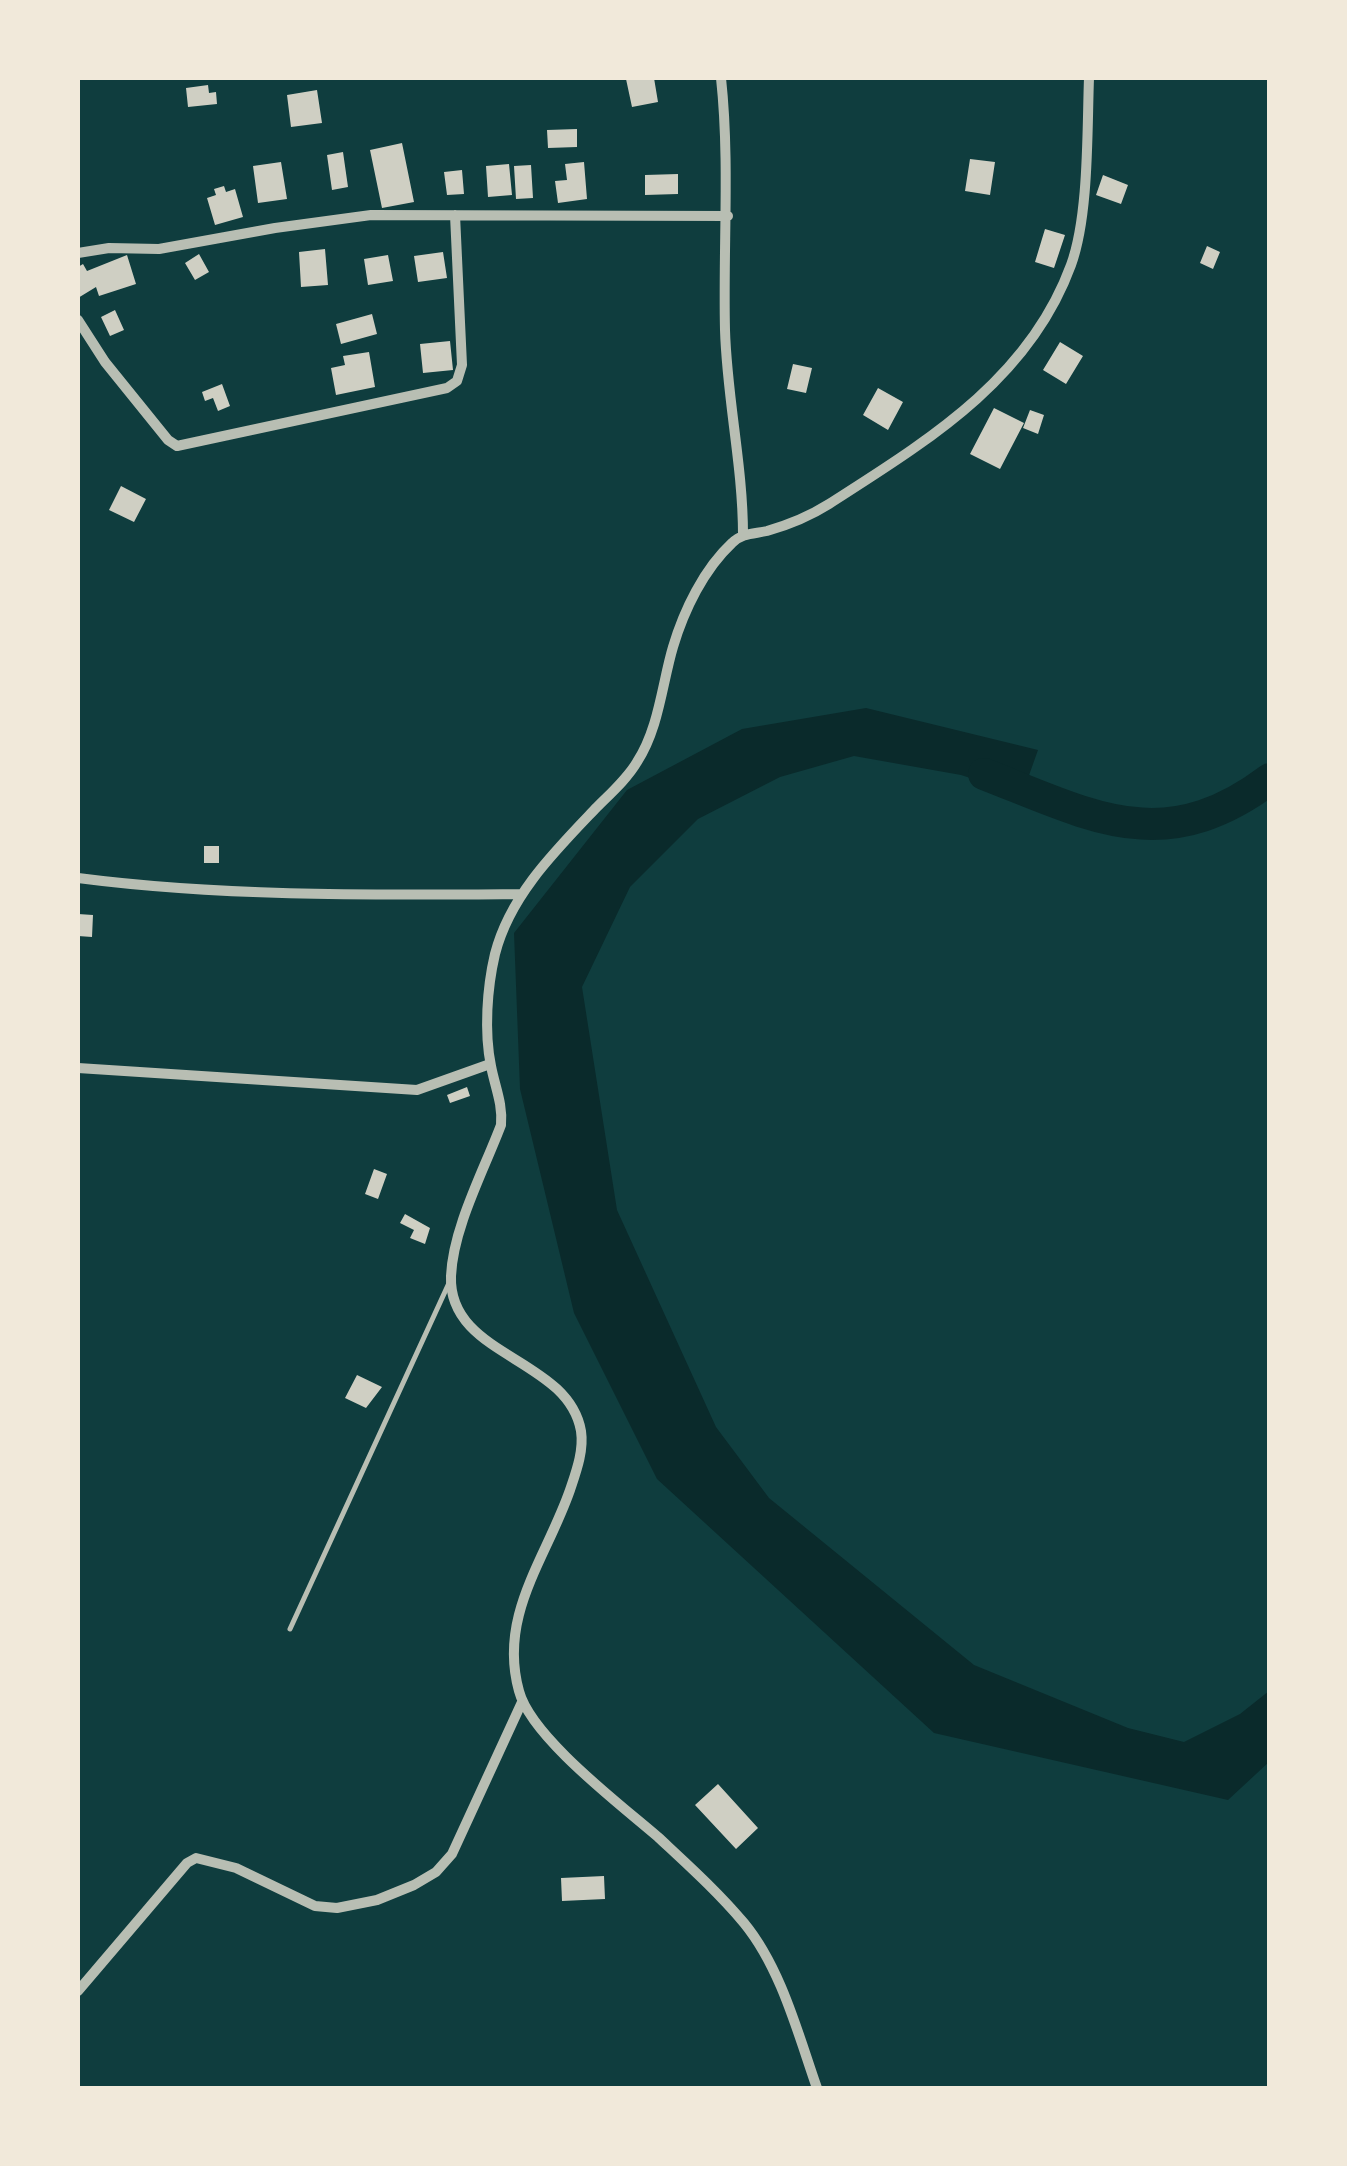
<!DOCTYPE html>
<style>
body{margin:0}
#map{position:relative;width:1347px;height:2166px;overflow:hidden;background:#0f3d3e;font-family:"Fira Sans",sans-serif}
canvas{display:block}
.frame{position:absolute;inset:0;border:80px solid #f1e9da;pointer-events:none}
</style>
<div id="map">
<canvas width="1347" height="2166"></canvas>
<div class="frame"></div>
</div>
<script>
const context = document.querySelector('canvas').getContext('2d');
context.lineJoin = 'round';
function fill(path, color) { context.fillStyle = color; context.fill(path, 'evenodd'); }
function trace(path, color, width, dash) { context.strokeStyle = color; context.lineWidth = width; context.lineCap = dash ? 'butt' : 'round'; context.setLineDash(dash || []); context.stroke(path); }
fill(new Path2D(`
 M866 708 1038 750 1022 795 961 775 854 756 780 777 698 819 630 887 582 987 617 1210 716 1427 769 1498 974 1665 1128 1728 1184 1742 1240 1714 1269 1691V1762L1228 1800 934 1733 657 1479 574 1313 520 1089 514 933 627 790 742 729Z`), '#0a2a2b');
trace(new Path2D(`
 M984 774C1092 816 1164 859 1270 779`), '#0a2a2b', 32);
fill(new Path2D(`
 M636 78H654L658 102 632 107 626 79Z
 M208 85 209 93 216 92 217 104 188 107 186 88Z
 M317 90 322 123 291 127 287 95Z
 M577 129V147L548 148 547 130Z
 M402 143 414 202 382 208 370 150Z
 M343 152 348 187 332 190 327 155Z
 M970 159 995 162 990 195 965 191Z
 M281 162 287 199 258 203 253 166Z
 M584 162 587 199 558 203 555 181 567 180 565 164Z
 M509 164 512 195 488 197 486 166Z
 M531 165 533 198 516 199 514 166Z
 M462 170 464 194 447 195 444 172Z
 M678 174V194L645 195V175Z
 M1103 175 1128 185 1121 204 1096 195Z
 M224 186 226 192 235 189 243 217 215 225 207 198 216 195 214 189Z
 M1045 229 1065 235 1054 268 1035 262Z
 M1207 246 1220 252 1213 269 1200 263Z
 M325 249 328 285 301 287 299 252Z
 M443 252 447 278 418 282 414 256Z
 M199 254 209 272 195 280 185 263Z
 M127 255 136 284 99 296 96 287 78 298V267L83 264 87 271Z
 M388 255 393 281 368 285 364 259Z
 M115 310 124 330 110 336 101 317Z
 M372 314 377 334 341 344 336 324Z
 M450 341 453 370 423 373 420 344Z
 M1060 342 1083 356 1066 384 1043 370Z
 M369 352 375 387 336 395 331 368 345 365 343 356Z
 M793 364 812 368 806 393 787 389Z
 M222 384 230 406 218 411 213 398 205 401 202 392Z
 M878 388 903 402 888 430 863 415Z
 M994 408 1024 423 1000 469 970 454Z
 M1030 410 1044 415 1038 434 1023 428Z
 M121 486 146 499 134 522 109 510Z
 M204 846H219V863H204Z
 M78 914 93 915 92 937 78 936Z
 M467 1087 470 1096 450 1103 447 1095Z
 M374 1169 387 1174 378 1199 365 1194Z
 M405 1214 430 1228 425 1244 410 1238 414 1230 400 1223Z
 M357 1375 382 1387 366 1408 345 1398Z
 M718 1784 758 1828 736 1849 695 1805Z
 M604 1876 605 1899 562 1901 561 1878Z`), '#cfcfc3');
trace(new Path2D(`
 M290 1629 449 1283`), '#b8beb3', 5);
trace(new Path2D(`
 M721 78C730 162 723 245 725 330 727 399 743 466 743 535
 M78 253 109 248 159 249 275 228 371 215 728 216
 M78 320 105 362 168 440 177 446 447 388 457 381 462 365 455 215
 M78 878C224 897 375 895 522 894
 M78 1068 417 1090 490 1064
 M78 1991 187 1863 196 1858 236 1868 315 1906 337 1908 377 1900 414 1885 436 1872 452 1854 522 1702
 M817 2088C798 2034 781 1968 744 1923 718 1892 688 1865 658 1837 621 1805 531 1737 519 1691 498 1615 546 1559 570 1490 576 1472 584 1451 581 1431 568 1357 448 1357 451 1276 453 1228 484 1170 501 1125 503 1104 495 1087 491 1066 484 1032 487 988 495 954 510 895 556 850 597 807 611 793 627 779 637 762 659 728 662 684 673 647 684 610 704 569 732 543 742 533 754 534 767 531 788 525 810 516 829 504 927 441 1029 380 1071 265 1089 216 1087 131 1089 78`), '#b8beb3', 10);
</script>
